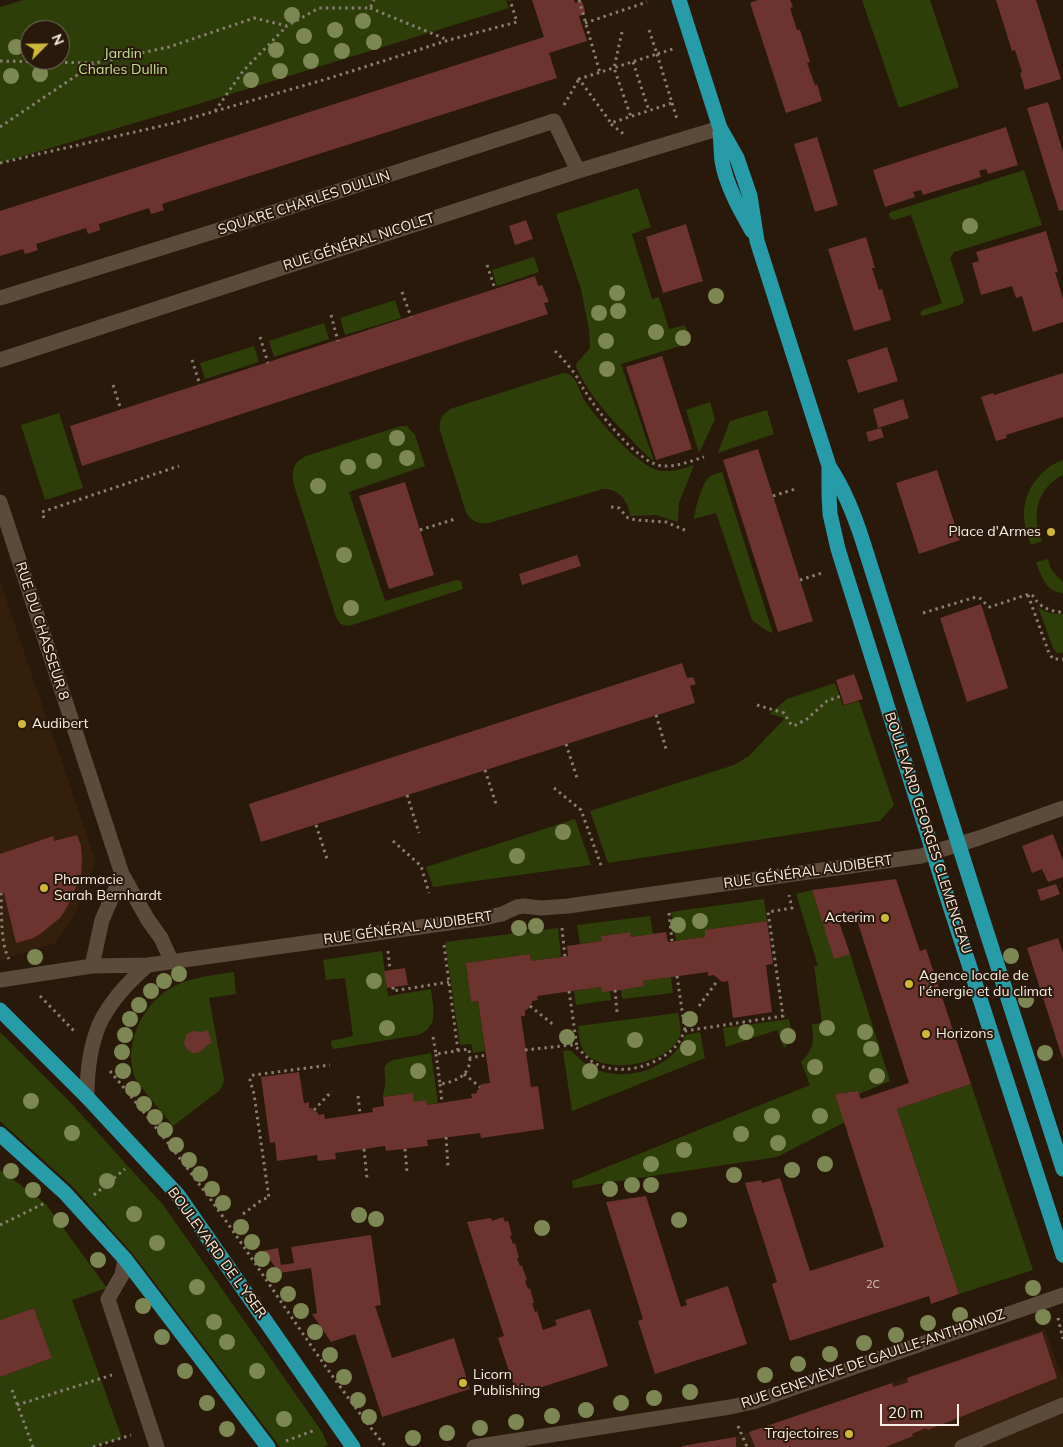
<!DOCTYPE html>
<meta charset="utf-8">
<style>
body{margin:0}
#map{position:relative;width:1063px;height:1447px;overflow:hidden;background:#28190b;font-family:Mulish,sans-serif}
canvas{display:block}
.north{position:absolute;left:20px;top:20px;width:50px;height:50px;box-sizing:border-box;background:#28190b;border:1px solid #7c6e62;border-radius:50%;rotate:67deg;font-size:14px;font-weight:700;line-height:20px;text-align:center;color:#f9eee5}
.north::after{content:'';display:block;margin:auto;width:18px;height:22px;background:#cfb837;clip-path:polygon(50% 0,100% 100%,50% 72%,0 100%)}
.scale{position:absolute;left:880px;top:1404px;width:79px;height:22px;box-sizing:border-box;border:2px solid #f9eee5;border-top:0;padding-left:6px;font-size:15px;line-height:18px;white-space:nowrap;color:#f9eee5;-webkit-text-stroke:4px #28190b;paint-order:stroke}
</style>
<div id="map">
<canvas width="1063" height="1447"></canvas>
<div class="north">N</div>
<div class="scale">20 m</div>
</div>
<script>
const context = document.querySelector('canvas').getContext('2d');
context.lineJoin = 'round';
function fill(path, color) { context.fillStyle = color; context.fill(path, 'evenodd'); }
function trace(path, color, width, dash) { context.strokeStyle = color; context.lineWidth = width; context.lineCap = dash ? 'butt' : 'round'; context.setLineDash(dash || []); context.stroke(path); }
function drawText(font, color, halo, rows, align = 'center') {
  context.font = font + ' Mulish,sans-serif'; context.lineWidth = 4; context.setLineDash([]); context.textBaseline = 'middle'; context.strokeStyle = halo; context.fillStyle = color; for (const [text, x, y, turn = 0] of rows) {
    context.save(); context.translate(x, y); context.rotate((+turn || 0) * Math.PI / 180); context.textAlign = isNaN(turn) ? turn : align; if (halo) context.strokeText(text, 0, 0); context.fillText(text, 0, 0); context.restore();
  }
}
fill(new Path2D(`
 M0 581 96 862 74 916 55 943 0 960Z
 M1045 1329 1063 1379V1447H676L736 1437Z`), '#331f0c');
fill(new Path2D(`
 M23 0H506L509 8 192 106 0 163V7ZM30 30H60V60H30Z
 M862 0H930L959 87 899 108Z
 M1024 170 1042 225 954 252 950 258 963 297 964 302 960 305 923 316 920 314 922 310 942 303 911 215 894 220 890 218 889 214 891 212Z
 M638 188 651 227 632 234 652 299 659 297 669 329 685 325 690 343 621 364 654 461C645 455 638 447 631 439 610 418 588 394 576 367L577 363 590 348 589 330 581 289 556 214Z
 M534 257 539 272 497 286 492 270Z
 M395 300 401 318 345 335 340 318Z
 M324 323 329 339 274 357 269 341Z
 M254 346 259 362 205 379 200 363Z
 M563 373C577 373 579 392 585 401 595 418 638 465 657 470 669 473 682 469 694 465L679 503 678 522 656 515 630 516C629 501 618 488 603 489L489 523C478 525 471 521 466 512L440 431C438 420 443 412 453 408Z
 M710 402 715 419 699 453 686 410Z
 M767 410 774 434 718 453 730 421Z
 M59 413 83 488 45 500 21 425Z
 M401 426H407L415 435 425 466 349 492 385 601 456 580 461 581 463 589 349 626C342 626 339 623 336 617L294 485C291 472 293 462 306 456Z
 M1063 460V475C1037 488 1031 515 1042 541L1031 545C1027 533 1023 522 1024 510 1026 488 1042 467 1063 460Z
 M722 472 773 633 767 631 752 620 716 513 694 519C695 509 702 483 710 476 713 474 719 473 722 472Z
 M1048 559 1051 569 1063 582V593C1046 592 1041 576 1036 562Z
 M1038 607C1046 613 1053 614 1063 614V653H1057L1053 648Z
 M835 683 843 706 859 701 894 805 880 821 608 863 590 811 734 765 749 756 785 718 769 714 787 699Z
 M575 819 591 865 433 887 426 867Z
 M812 890 834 958 850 954 890 1081 859 1094 858 1091 836 1094 845 1122 777 1157 573 1188 572 1181 810 1085 801 1062C814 1049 814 1042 812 1024L822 1023 814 966H818L796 894Z
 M764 899 767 921 705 930V937L676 941 671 912Z
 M650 916 653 934 631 937 630 932 602 936V941L580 944 577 925Z
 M558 928 561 957 531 961 530 954 466 963 471 1002 478 1001 485 1051 473 1053 471 1044 460 1045 445 942Z
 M382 951 388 996 431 989C433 1009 440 1026 418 1035L334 1049 331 1045V1041L353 1036 345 978 326 980 323 960Z
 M234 972 236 994 209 998 224 1079 223 1084 219 1091 173 1126 137 1082C120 1048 142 1003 174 986 192 977 214 975 234 972Z
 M671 977 673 993 622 999 621 990 644 986 643 981Z
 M601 987 610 991 611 1000 576 1005 574 991Z
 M678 1013C679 1020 682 1029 680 1036 668 1064 610 1075 587 1055 579 1047 579 1036 578 1026Z
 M789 1019C791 1031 795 1039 784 1048L777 1030 726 1047 723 1028Z
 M0 1032 71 1103 164 1206 322 1432 328 1445 324 1447H280L132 1253 72 1186 0 1121Z
 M700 1032 705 1058 572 1111 563 1051 570 1050C577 1056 583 1063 591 1067 624 1084 671 1070 686 1035Z
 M431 1053 438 1103 427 1105 414 1102 413 1093 383 1097C383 1092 385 1089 385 1085 387 1073 379 1066 393 1060Z
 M971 1084 1033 1270 959 1294 897 1109Z
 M0 1170 45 1203 107 1288 72 1300 122 1438 93 1447H0V1377L52 1358 34 1308 0 1320Z`), '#2d3e09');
fill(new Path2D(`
 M532 0H574L575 3 582 1 585 11V14L579 16 587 41 549 53 557 78 162 204 164 210 155 213 151 214 149 208 99 224 100 230 88 234 86 228 36 244 38 250 29 253 25 254 23 249 0 256V211L544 37Z
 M758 0H790L793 7 790 8 797 30H800L810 62 807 63 815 85 817 84 822 101 786 113 750 3Z
 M996 0H1036L1061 79 1025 90 1020 73 1022 72 1015 50 1012 51Z
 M1048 102 1063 152V210L1059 211 1027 108Z
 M1006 127 1018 165 988 174 986 169 979 171 981 177 923 195 921 190 913 192 915 197 885 207 873 170Z
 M817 137 838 205 815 212 794 144Z
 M526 220 533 239 515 245 509 226Z
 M686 224 703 281 663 293 646 237Z
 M1046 231 1058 272H1055L1063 299V322L1033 332 1022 296 1016 298 1012 286 981 295 972 263 979 261 976 252Z
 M866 237 875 268H872L879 290 882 289 891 320 854 331 828 249Z
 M535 276 538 286 542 285 549 302 544 303 548 314 82 466 70 426Z
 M887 347 898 381 858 393 847 360Z
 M662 356 692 449 656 460 626 367Z
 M1063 373V417L1006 435 1007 438 996 441 981 397 993 393 994 395Z
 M903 399 909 418 878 428 873 409Z
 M881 428 884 437 869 442 866 432Z
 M758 449 813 621 778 632 723 460Z
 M937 470 960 540 919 554 896 483Z
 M405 482 434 575 389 589 359 496Z
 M577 555 581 566 522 585 519 574Z
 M981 604 1008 688 967 702 940 618Z
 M682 663 687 678 693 677 696 684 690 686 695 703 261 842 249 804Z
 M854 674 863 699 844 705 836 680Z
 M1053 834 1063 861V877L1048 882 1042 869 1032 873 1022 846Z
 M77 835 81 846 82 859 81 876 67 907 60 918 44 931 34 938 16 943 4 893H0V854L53 836 54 841Z
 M896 879 920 951 926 949 971 1084 897 1109 959 1294 931 1304 929 1296 790 1341 772 1284 777 1282 745 1183 761 1180 762 1183 780 1178 810 1271 884 1247 835 1094 858 1091 861 1099 909 1083 854 911 837 916 850 954 834 959 812 890Z
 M1056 884 1060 894 1041 901 1037 890Z
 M767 921 773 964 766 965 772 1012 733 1018 728 981 722 982 714 975 708 976V972L643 981 644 986 621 990 602 992 601 987 537 996 538 1000 532 1001V1003L527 1010H525V1016H521L531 1087 538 1086 544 1129 481 1138 480 1133 427 1140 428 1146 386 1151 385 1146 364 1149 335 1153 336 1159 318 1161 317 1155 277 1161 275 1142 270 1143 261 1077 299 1072 304 1103 309 1102V1108H311L318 1113V1115L324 1114 325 1119 373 1112 372 1108 384 1106 383 1097 413 1093 414 1102 426 1100 427 1105 472 1098 471 1094 477 1093V1091L482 1084 490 1083 478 1001 471 1002 466 963 530 954 531 961 568 956 567 946 602 941 601 936 630 932 631 937 666 932 668 942 705 937V930Z
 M1058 938 1063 953V1060L1027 948Z
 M405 968 408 985 387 988 384 971Z
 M208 1030 212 1043 207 1045 202 1051 197 1053H192L188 1050 184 1044 185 1039 187 1034 193 1031 201 1032Z
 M646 1196 681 1307 687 1305 685 1300 728 1286 747 1344 655 1374 638 1321 643 1319 606 1202Z
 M503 1217 505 1222 508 1221 512 1235 510 1236 513 1244 515 1243 519 1258H517L520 1266H522L527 1280 525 1281 528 1289 530 1288 534 1303H532L535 1312 537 1311 543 1330 557 1325 555 1320 590 1309 608 1366 517 1395 498 1338 504 1336 467 1222 491 1218 492 1221Z
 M371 1235 381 1305 375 1306 392 1358 454 1338 470 1389 382 1417 355 1334 331 1342 312 1314 317 1313 311 1268 280 1273 263 1251 278 1248 281 1265 294 1263 291 1247Z
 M34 1308 52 1358 0 1377V1320Z
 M1042 1332 1057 1378 928 1430 926 1428 912 1434 913 1436 886 1447H755L749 1432 892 1383 893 1387 900 1385 908 1382 907 1378Z
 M736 1437V1447H682V1446Z`), '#6d332e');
trace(new Path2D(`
 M579 0 600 73
 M370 8 448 40
 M585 23 647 2
 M649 30 657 54 673 49
 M622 32 614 68 631 117
 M657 54 672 103 611 123 579 79Z
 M0 61 94 63
 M633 62 649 111
 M672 103 677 119
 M564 105 579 79
 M215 111 243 71 287 26
 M611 124 626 136
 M0 127 95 63 169 47 254 18 287 26 319 8H370L374 0
 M0 163 174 123 330 78 449 40 517 22 510 0
 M487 265 495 289
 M402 292 411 317
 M331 315 338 341
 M260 337 268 363
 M555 351C562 358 569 366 575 374 579 380 581 386 585 391 597 411 639 465 663 466 677 467 691 461 704 457
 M192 360 200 385
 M113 385 121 410
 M773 496 795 489
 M611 507 619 508 628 518 636 520 666 522 687 531
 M44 518 42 512 179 466
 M420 530 455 519
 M800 580 822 573
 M1028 595 1049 653 1053 659H1063
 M923 613 976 597C984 598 984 605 990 607L1029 594C1035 596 1034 598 1038 603 1045 609 1054 612 1063 612
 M757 705 784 713 790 723 794 726 807 719 827 701 841 696
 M656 715 667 752
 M566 744 578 781
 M485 770 497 807
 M554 788 581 810 602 868
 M407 795 419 833
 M316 825 328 862
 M393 841 421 866 429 893
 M1 893C2 912 0 943 9 959
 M669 913 672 941
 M562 928 565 957
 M444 945 458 1051
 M388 951 390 970
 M677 976 685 1031
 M393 987V991L449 982
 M615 990 617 1012
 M569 991 577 1047
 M40 996 76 1033
 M530 1006 555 1026
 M699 1006 718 980
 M433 1037 436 1054 469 1049 470 1058 486 1055
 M525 1050 571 1045C581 1048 586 1059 596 1064 621 1076 655 1067 675 1047 679 1043 682 1036 685 1031L783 1016 768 912 792 908 789 895
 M436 1054 440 1084C455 1082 470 1076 470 1058
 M110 1071C151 1120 189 1169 226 1221 279 1297 328 1375 386 1447
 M464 1074 480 1087
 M440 1084 442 1103
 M358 1096 360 1114
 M314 1110 332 1091
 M446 1137 448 1167
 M364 1149 367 1178
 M405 1149 407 1172
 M94 1195 125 1169
 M243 1214 263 1199 269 1198 254 1094 250 1080 251 1076 254 1075 330 1065
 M0 1225 45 1203
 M1058 1318 1063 1339
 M12 1390 33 1447
 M17 1405 112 1375
 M738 1426 747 1447
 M286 1441 315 1430
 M93 1447 131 1435`), '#897c70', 3, [2.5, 4]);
trace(new Path2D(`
 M0 298 219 230 554 121 578 171
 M0 360 578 171 720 128
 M0 502 122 874 148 920 161 938 172 962
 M92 966 102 920 122 874
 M0 980 92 966 148 965 484 918 502 914 517 907 524 906 541 908 568 906 921 856 979 838 1063 808
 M87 1097C87 1073 90 1047 99 1025 110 1001 128 982 148 965
 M125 1259 122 1275 108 1299 157 1447
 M474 1447 730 1407 753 1402 1063 1295
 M962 1447 1063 1405`), '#5c4a3b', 15);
trace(new Path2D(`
 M679 0 720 128 737 158 750 196 757 241 829 466C845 491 854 514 863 542L976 899 1063 1169
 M720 133C721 142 721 152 722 161 726 185 740 210 752 231
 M829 466V494L830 514 838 549 950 906 1063 1255
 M0 1010 87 1097 178 1195 353 1447
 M0 1134 65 1193 125 1259 268 1447`), '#289ba9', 15);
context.fillStyle = '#7c8753';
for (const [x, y] of [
 [292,15],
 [363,21],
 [335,30],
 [304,36],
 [374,42],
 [16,47],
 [276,50],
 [342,51],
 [311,61],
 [280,71],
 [40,74],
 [11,76],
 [251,80],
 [970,226],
 [617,293],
 [716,296],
 [618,311],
 [599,313],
 [656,332],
 [683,338],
 [606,341],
 [607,369],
 [397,438],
 [407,458],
 [374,461],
 [348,467],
 [318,486],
 [344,555],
 [351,608],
 [563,832],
 [517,856],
 [700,921],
 [678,925],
 [536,926],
 [519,928],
 [1011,956],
 [35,957],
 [179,974],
 [164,981],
 [374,981],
 [151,991],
 [1026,1000],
 [139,1005],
 [130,1019],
 [690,1019],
 [387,1028],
 [827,1028],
 [746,1032],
 [865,1032],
 [125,1035],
 [788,1036],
 [567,1037],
 [635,1040],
 [688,1048],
 [871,1049],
 [122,1052],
 [1045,1053],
 [815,1067],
 [123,1071],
 [418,1071],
 [590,1071],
 [877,1076],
 [133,1089],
 [31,1101],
 [144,1104],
 [772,1116],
 [820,1116],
 [155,1117],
 [165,1130],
 [72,1133],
 [741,1134],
 [778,1143],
 [176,1145],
 [684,1150],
 [189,1160],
 [651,1164],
 [825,1164],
 [792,1170],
 [11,1171],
 [200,1174],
 [734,1175],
 [107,1181],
 [632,1185],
 [651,1185],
 [212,1189],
 [610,1189],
 [33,1190],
 [223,1203],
 [134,1214],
 [359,1215],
 [376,1219],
 [61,1220],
 [679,1220],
 [241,1227],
 [542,1228],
 [252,1242],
 [157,1243],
 [262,1259],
 [98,1260],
 [274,1275],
 [197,1287],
 [1033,1288],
 [288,1294],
 [143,1306],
 [301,1311],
 [960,1315],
 [1043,1317],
 [214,1322],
 [928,1323],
 [315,1332],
 [896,1335],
 [162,1337],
 [227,1342],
 [864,1343],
 [830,1354],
 [330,1355],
 [798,1364],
 [185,1371],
 [257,1371],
 [765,1375],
 [344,1377],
 [690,1392],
 [654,1398],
 [358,1400],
 [207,1403],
 [621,1403],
 [586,1410],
 [552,1416],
 [369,1417],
 [284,1419],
 [516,1422],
 [480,1428],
 [227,1429],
 [447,1433],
 [413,1438]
]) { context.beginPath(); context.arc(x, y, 8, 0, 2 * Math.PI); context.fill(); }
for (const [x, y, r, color] of [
 [1051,532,5,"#cfb837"],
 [22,724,5,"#cfb837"],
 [44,888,5,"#cfb837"],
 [885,918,5,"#cfb837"],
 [909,984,5,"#cfb837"],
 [926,1034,5,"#cfb837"],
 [463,1383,5,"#cfb837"],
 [849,1434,5,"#cfb837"]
]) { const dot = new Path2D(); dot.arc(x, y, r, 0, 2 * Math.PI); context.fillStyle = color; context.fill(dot); trace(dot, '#28190b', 2); }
drawText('11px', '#d6bfb7', null, [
 ["2C",873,1285]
]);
drawText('14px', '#c0e18e', '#28190b', [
 ["Jardin",123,54],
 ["Charles Dullin",123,70]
]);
drawText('14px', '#f9eee5', '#28190b', [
 ["SQUARE CHARLES DULLIN",304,203,-18],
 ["RUE GÉNÉRAL NICOLET",359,242,-18],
 ["RUE DU CHASSEUR 8",42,631,72],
 ["BOULEVARD GEORGES CLEMENCEAU",928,833,72],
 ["RUE GÉNÉRAL AUDIBERT",808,872,-8],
 ["RUE GÉNÉRAL AUDIBERT",408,928,-8],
 ["BOULEVARD DE L'YSER",217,1253,54],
 ["RUE GENEVIÈVE DE GAULLE-ANTHONIOZ",873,1359,-19]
]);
drawText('14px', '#f9eee5', '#28190b', [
 ["Place d'Armes",1041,532,"right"],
 ["Audibert",32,724],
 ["Pharmacie",54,880],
 ["Sarah Bernhardt",54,896],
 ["Acterim",875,918,"right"],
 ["Agence locale de",919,976],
 ["l'énergie et du climat",919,992],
 ["Horizons",936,1034],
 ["Licorn",473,1375],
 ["Publishing",473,1391],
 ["Trajectoires",839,1434,"right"]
], 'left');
</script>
